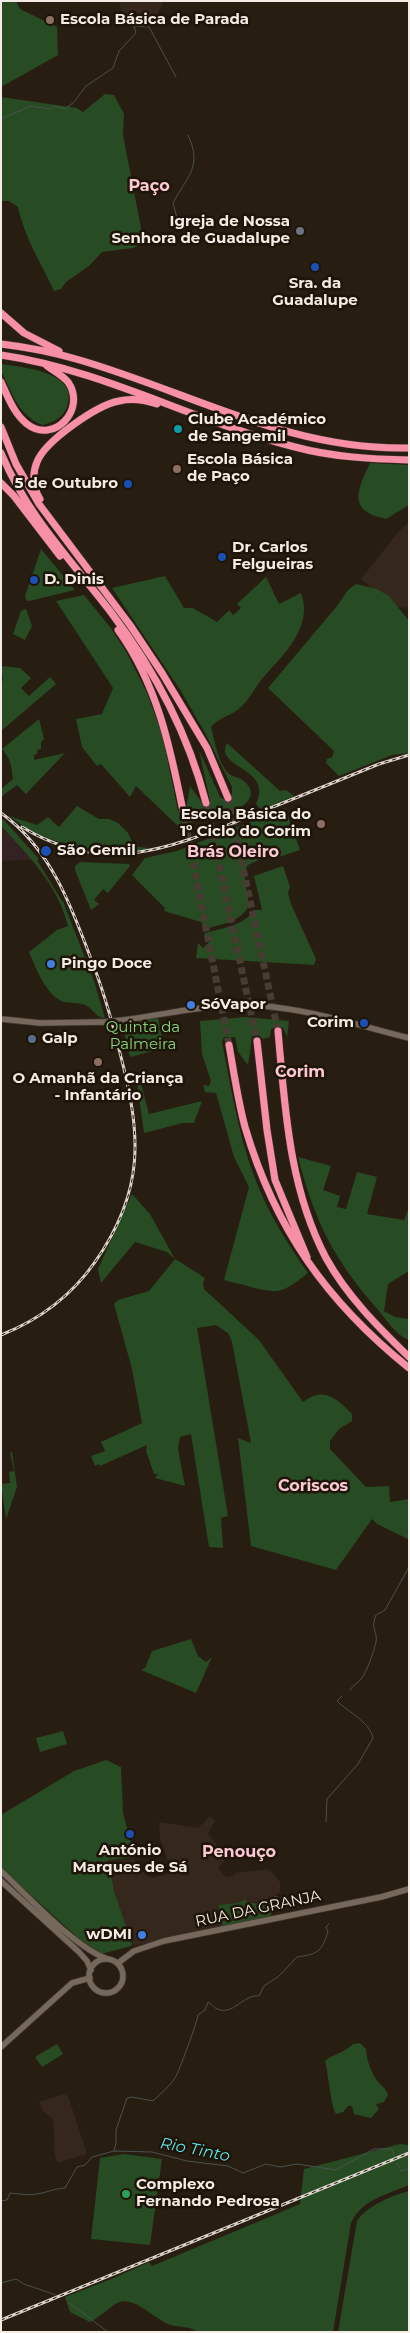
<!DOCTYPE html>
<meta charset="utf-8">
<style>
body{margin:0}
#map{position:relative;width:410px;height:2333px;overflow:hidden;background:#281d11;font-family:Montserrat,sans-serif}
canvas{display:block}
.frame{position:absolute;inset:0;border:2px solid #f3ebe4;pointer-events:none}
</style>
<div id="map">
<canvas width="410" height="2333"></canvas>
<div class="frame"></div>
</div>
<script>
const context = document.querySelector('canvas').getContext('2d');
context.lineJoin = 'round';
function fill(path, color) { context.fillStyle = color; context.fill(path, 'evenodd'); }
function trace(path, color, width, dash) { context.strokeStyle = color; context.lineWidth = width; context.lineCap = dash ? 'butt' : 'round'; context.setLineDash(dash || []); context.stroke(path); }
function drawText(font, color, halo, rows, align = 'center') {
  context.font = font + ' Montserrat,sans-serif'; context.lineWidth = 5; context.setLineDash([]); context.textBaseline = 'middle'; context.strokeStyle = halo; context.fillStyle = color; for (const [text, x, y, turn = 0] of rows) {
    context.save(); context.translate(x, y); context.rotate((+turn || 0) * Math.PI / 180); context.textAlign = isNaN(turn) ? turn : align; if (halo) context.strokeText(text, 0, 0); context.fillText(text, 0, 0); context.restore();
  }
}
fill(new Path2D(`
 M1 826 34 860 1 861Z`), '#342121');
fill(new Path2D(`
 M119 1H164L152 25 123 19Z
 M409 522V608L394 607 361 579 400 530Z
 M210 1816 215 1820 208 1834 227 1857 218 1868 226 1877 234 1876V1873L266 1869 272 1872 280 1882V1892L266 1903 247 1902 218 1905 223 1927 134 1946 128 1931H126L114 1891 107 1860 134 1859 147 1877 153 1878 172 1873 160 1838 159 1822 198 1828Z
 M63 2094 68 2096 87 2154 58 2163 55 2157 53 2119 42 2110 39 2102Z`), '#35271b');
fill(new Path2D(`
 M1 1H16L20 9 57 27 58 55 1 87Z
 M105 94 114 95 124 114 123 135 144 243 133 248 102 252 89 266 66 282 61 289 54 291C41 263 24 237 18 207L9 201H1V97L77 108 83 112Z
 M1 364C22 367 81 372 67 407 63 418 53 422 43 425 18 416 12 392 1 371Z
 M370 463 409 465V505L386 519C380 517 372 516 367 512 349 501 364 477 370 463Z
 M41 549 75 590 29 601 26 600 25 596Z
 M165 576 184 608H193L217 622 229 610 233 615 241 608 237 604 266 577 279 604 301 593C314 628 282 656 261 680 254 689 249 700 240 708 231 716 219 717 211 727 215 742 217 759 227 772 231 776 236 777 241 779 258 790 251 804 235 810L232 808 179 827 136 786 130 797 101 764 97 766 82 747 76 719 102 714 113 688 56 601 84 595 110 627 127 653 147 693 162 733 178 811 182 813 186 810 190 786 203 804 210 801 199 750 220 797 225 800H229L232 793V787L205 733 181 691 112 588Z
 M356 584 377 589 389 596 409 621V753L392 755 339 776 326 763 327 759 332 757 334 751 268 688 337 606 348 590Z
 M26 609 32 626 25 640 13 634 21 611Z
 M1 666 20 668 31 678 21 688 29 696 50 677 56 684 1 731V681H3Z
 M39 719 44 739 41 742V749L37 750V754L34 755V760L65 753 26 794 17 785 1 797V789L13 779C11 764 11 760 2 749Z
 M227 743 280 791 286 790 294 796 261 810 256 804C274 767 213 768 227 743Z
 M77 806 99 819H109L118 823 128 833 134 846 148 848 146 851C97 854 49 847 9 816L37 825 48 817 59 827Z
 M285 808 300 850 276 858 267 856 248 865 244 872 249 905C242 922 221 924 205 929L201 922 164 911 165 908 132 875 145 858 177 851Z
 M3 819 39 859 37 860 62 901H63L94 981 105 1018C96 1018 94 1010 87 1006 81 1002 71 1004 64 1002 46 996 36 968 29 952L57 930 68 926C57 884 30 857 1 826V820Z
 M80 862 129 864 130 866 108 893 103 889 94 900 99 904 91 910 75 870V866Z
 M283 866 290 887 288 893 291 904 316 959 314 965 196 958 198 943 203 948 210 941 204 934 205 933C219 929 247 925 253 910H262L254 876Z
 M158 1017 164 1048 130 1057 122 1023Z
 M245 1017 289 1021 287 1037 283 1028 276 1027 271 1029 270 1037 263 1039 257 1034 252 1036 248 1065 238 1052 235 1037H224L222 1042C231 1087 238 1133 254 1176 267 1211 287 1243 308 1273 283 1292 281 1295 251 1287 242 1284 233 1283 224 1280L249 1187 234 1157 216 1093 205 1092 203 1085 209 1086 211 1081 202 1054 200 1021Z
 M136 1076H139L149 1114 202 1101 194 1123H183L144 1133Z
 M298 1157 331 1166 323 1190 340 1196 337 1207 346 1209 357 1172 377 1177 367 1214 404 1220 409 1207V1271L388 1284 384 1311 395 1317 409 1319V1340C397 1336 387 1321 379 1311 334 1260 315 1223 298 1157Z
 M132 1194 150 1214 175 1259 205 1278 203 1283 204 1289 259 1340 303 1402C323 1386 337 1398 352 1414V1421L339 1429 330 1441V1449L366 1487 389 1486 390 1502 409 1499 408 1539 377 1524 372 1519 336 1570 251 1546 238 1438 251 1443 232 1342 228 1333 216 1325 197 1328 228 1516 221 1518 223 1548 209 1547 191 1434 180 1437 178 1449 185 1486 155 1478 158 1474H154L146 1451 147 1445 100 1466 99 1464 95 1466 91 1456 105 1451 101 1442 142 1423 132 1369 114 1304 118 1300 149 1291 175 1259 167 1252 135 1242 101 1283 98 1269Z
 M12 1452 17 1487 6 1519 1 1484 10 1483 9 1472 14 1471 10 1453Z
 M191 1639 198 1656 206 1662 212 1657 196 1693 141 1670 145 1668 152 1651Z
 M63 1731 67 1744 40 1752 36 1738Z
 M106 1760 121 1767 123 1813 135 1857 108 1860 114 1891 132 1944 131 1946 101 1954 77 1937 1 1868V1815L74 1771Z
 M274 1896H278L270 1917 223 1927 218 1905 238 1903 245 1899 247 1902 260 1904 274 1899Z
 M360 2043 366 2049C367 2061 371 2073 379 2083 383 2087 386 2089 388 2095L384 2102 376 2104 379 2109 371 2118 354 2114 352 2106H348L343 2112 336 2114C331 2107 328 2072 325 2061 335 2053 344 2053 353 2044Z
 M57 2044 63 2054 42 2067 35 2057Z
 M400 2144 409 2145V2185C388 2194 361 2200 351 2223L333 2332H197C189 2325 177 2328 168 2324 153 2318 132 2293 115 2304 107 2310 99 2317 90 2322L70 2312 65 2297 116 2277 149 2262 152 2266 300 2204 304 2169Z
 M124 2154 162 2159 150 2245 91 2239 100 2158Z
 M409 2191V2332H338L357 2221C368 2205 391 2196 409 2191Z`), '#274b22');
trace(new Path2D(`
 M130 21 133 26 149 27 176 77
 M1 119 31 106 50 109 55 106 65 109 74 102 86 86 113 68 119 51 136 33 134 26
 M179 226 173 203C187 176 203 167 188 135
 M350 1690C353 1685 358 1683 361 1679 367 1672 374 1651 376 1642 378 1631 370 1630 376 1615L385 1610 409 1567
 M326 1822 327 1799 358 1764 373 1738C370 1722 348 1712 337 1701L342 1696
 M114 2151 116 2143V2130L127 2098 132 2097 153 2101C160 2094 169 2087 175 2078 178 2074 198 2020 198 2015L205 2010 208 2002C212 2004 213 2007 217 2009 234 2016 243 1994 259 1996L264 1986 279 1976 297 1957C317 1954 321 1953 328 1932L326 1927 329 1924
 M397 2163 401 2171 409 2169
 M1 2201 7 2200 10 2193C20 2194 31 2196 42 2193 51 2191 53 2189 65 2188L77 2167 85 2165 92 2157 114 2151 152 2152 187 2161 228 2166 243 2173 266 2164 280 2167 297 2164 336 2170 374 2149H392L394 2156
 M1 2283 16 2279 24 2284 56 2295
 M68 2302 108 2332`), '#4a5250', 1);
trace(new Path2D(`
 M228 798 278 1031
 M206 803 257 1041
 M183 811 229 1045`), '#463c31', 7, [7, 3.5]);
const secondary = new Path2D(`
 M1 1019 40 1023 106 1022
 M114 1021C155 1017 195 1006 236 1005 294 1004 353 1024 409 1038
 M1 1871C27 1895 76 1949 108 1959
 M1 1881 79 1952 87 1961 91 1970
 M89 1976a17 17 0 1 1 34 0a17 17 0 1 1-34 0Z
 M118 1963 134 1951 164 1941 381 1897 409 1889
 M1 2047 72 1983 90 1978`);
const highway = new Path2D(`
 M1 313 24 333 59 351
 M1 344C26 347 52 352 76 359 189 391 288 451 409 448
 M1 355C104 370 195 422 295 447 332 457 371 459 409 460
 M1 382C8 397 14 414 27 424 54 445 87 409 68 382 62 375 54 371 47 366
 M1 427 16 464 39 504 130 625 162 673 207 748 228 798
 M1 453C27 515 70 559 110 611 154 669 188 733 206 803
 M1 483 14 496 60 556
 M40 499C33 489 32 473 37 462 45 441 97 405 119 401 131 398 145 400 157 404
 M118 630C157 684 170 746 183 811
 M278 1031C285 1108 289 1188 326 1258 347 1296 378 1327 409 1357
 M257 1041 267 1130 275 1180 307 1257
 M229 1045C234 1073 238 1101 245 1127 275 1229 327 1302 409 1368`);
trace(secondary, '#423933', 7);
trace(highway, '#423933', 8);
trace(secondary, '#76695b', 5.5);
trace(highway, '#f78fa6', 7);
const rail = new Path2D(`
 M1 813C50 848 71 905 91 959 103 989 112 1021 120 1053 141 1134 146 1189 95 1262 72 1295 39 1320 1 1335
 M22 827C106 878 173 847 255 814 296 798 337 781 379 764L409 755
 M1 2320 409 2153`);
trace(rail, '#dad2ca', 3);
trace(rail, '#1e1408', 1, [4]);
const secondaryBridge = new Path2D(`
 M106 1022 114 1021`);
trace(secondaryBridge, '#423933', 7, []);
trace(secondaryBridge, '#76695b', 5.5);
for (const [x, y, r, color] of [
 [50,20,5,"#8d6e63"],
 [300,231,5,"#6b7280"],
 [315,267,5,"#1a4fb4"],
 [178,429,5,"#0f9aa8"],
 [177,469,5,"#8d6e63"],
 [128,484,5,"#1a4fb4"],
 [222,557,5,"#1a4fb4"],
 [34,580,5,"#1a4fb4"],
 [321,824,5,"#8d6e63"],
 [46,851,6,"#1a4fb4"],
 [51,964,5,"#3f7fe0"],
 [191,1005,5,"#3f7fe0"],
 [364,1023,5,"#1a4fb4"],
 [32,1039,5,"#5c6f8a"],
 [98,1062,5,"#8d6e63"],
 [130,1834,5,"#1a4fb4"],
 [142,1935,5,"#3f7fe0"],
 [126,2194,5,"#2e9e5b"]
]) { const dot = new Path2D(); dot.arc(x, y, r, 0, 2 * Math.PI); context.fillStyle = color; context.fill(dot); trace(dot, '#1e1408', 2); }
drawText('bold 15px', '#f3ebe4', '#1e1408', [
 ["Escola Básica de Parada",60,20],
 ["Igreja de Nossa",290,222,"right"],
 ["Senhora de Guadalupe",290,239,"right"],
 ["Sra. da",315,284,"center"],
 ["Guadalupe",315,301,"center"],
 ["Clube Académico",188,420],
 ["de Sangemil",188,437],
 ["Escola Básica",187,460],
 ["de Paço",187,477],
 ["5 de Outubro",118,484,"right"],
 ["Dr. Carlos",232,548],
 ["Felgueiras",232,565],
 ["D. Dinis",44,580],
 ["Escola Básica do",311,815,"right"],
 ["1º Ciclo do Corim",311,832,"right"],
 ["São Gemil",57,851],
 ["Pingo Doce",61,964],
 ["SóVapor",201,1005],
 ["Corim",354,1023,"right"],
 ["Galp",42,1039],
 ["O Amanhã da Criança",98,1079,"center"],
 ["- Infantário",98,1096,"center"],
 ["António",130,1851,"center"],
 ["Marques de Sá",130,1868,"center"],
 ["wDMI",132,1935,"right"],
 ["Complexo",136,2185],
 ["Fernando Pedrosa",136,2202]
], 'left');
drawText('15px', '#86d57a', '#1e1408', [
 ["Quinta da",143,1028],
 ["Palmeira",143,1045]
]);
drawText('15px', '#f3ebe4', '#1e1408', [
 ["RUA DA GRANJA",258,1909,-12]
]);
drawText('bold 16px', '#fbc8d4', '#1e1408', [
 ["Paço",149,186],
 ["Brás Oleiro",233,852],
 ["Corim",300,1072],
 ["Coriscos",313,1486],
 ["Penouço",239,1852]
]);
drawText('italic 16px', '#5ee6ed', '#1e1408', [
 ["Rio Tinto",195,2150,11]
]);
</script>
